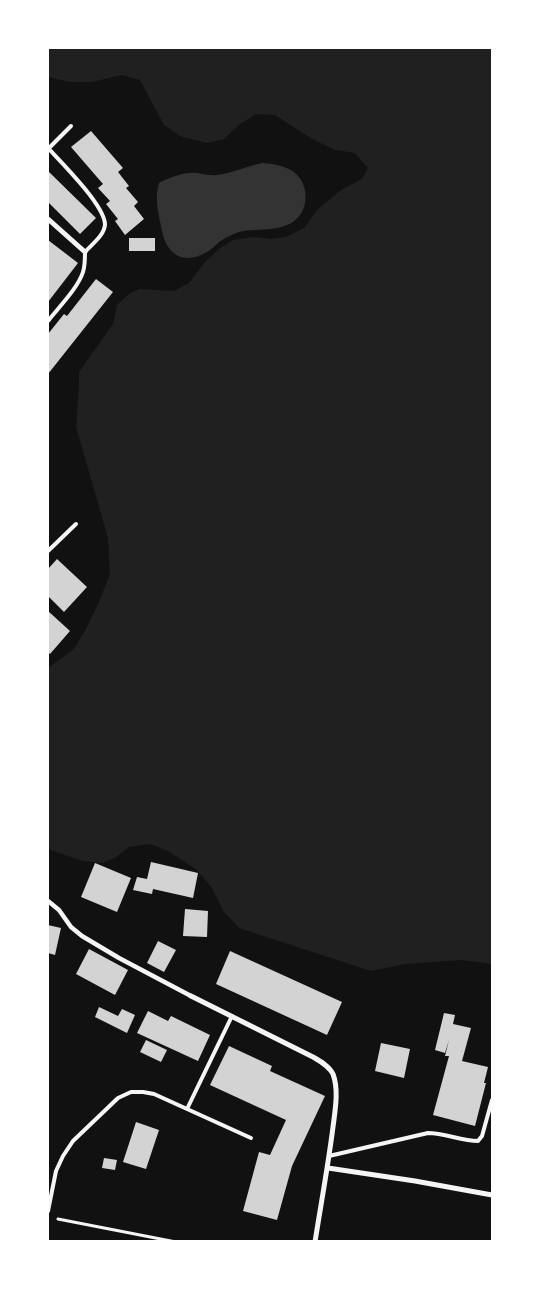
<!DOCTYPE html>
<style>
body{margin:0}
#map{position:relative;width:540px;height:1289px;overflow:hidden;background:#111;font-family:Arial,sans-serif}
canvas{display:block}
.frame{position:absolute;inset:0;border:49px solid #fff;pointer-events:none}
</style>
<div id="map">
<canvas width="540" height="1289"></canvas>
<div class="frame"></div>
</div>
<script>
const context = document.querySelector('canvas').getContext('2d');
context.lineJoin = 'round';
function fill(path, color) { context.fillStyle = color; context.fill(path, 'evenodd'); }
function trace(path, color, width, dash) { context.strokeStyle = color; context.lineWidth = width; context.lineCap = dash ? 'butt' : 'round'; context.setLineDash(dash || []); context.stroke(path); }
fill(new Path2D(`
 M48 48H492V964L462 960 405 964 371 971 239 928 224 912 212 888 196 869 168 851 150 844 129 847 115 858 103 863 83 861 48 849V668L74 649 87 627 99 602 110 574 108 538 76 427 79 385V372L113 324 117 305 129 294 139 289 174 291 189 283 205 262 220 248 233 240 253 237 270 239 286 237 304 228 317 210 341 190 362 179 368 168 355 153 335 150 312 139 275 115 256 114 240 124 224 139 207 143 182 137 164 125 140 80 122 75 92 82H70L48 77Z`), '#202020');
fill(new Path2D(`
 M263 163C274 164 287 166 295 173 307 183 309 203 300 215 286 234 259 227 239 232 234 234 226 237 222 240 217 243 213 249 207 252 185 265 167 256 162 231 159 215 154 199 159 183 171 177 184 172 197 173 204 174 210 176 217 175 233 173 247 166 263 163Z`), '#333');
fill(new Path2D(`
 M91 131 123 168 118 172 129 186 126 188 138 202 134 206 144 219 125 235 115 221 118 219 106 204 110 201 98 188 103 184 71 147Z
 M48 171 96 218 80 234 48 202Z
 M129 238H155V251H129Z
 M48 240 78 263 48 302Z
 M96 279 113 292 48 374V334L64 314 67 316Z
 M57 559 87 587 64 612 48 596V569Z
 M48 611 70 631 50 654 48 652Z
 M151 862 198 873 193 898 153 889 152 894 133 890 137 877 147 879Z
 M95 863 131 878 117 912 81 897Z
 M185 909 208 911 207 937 183 936Z
 M48 925 61 928 55 955 48 953Z
 M158 941 176 950 164 972 147 963Z
 M89 949 128 970 115 995 76 974Z
 M230 951 342 1002 327 1035 216 984Z
 M99 1007 118 1016 122 1009 135 1015 127 1033 95 1017Z
 M148 1011 168 1021 171 1016 210 1035 198 1061 137 1033Z
 M444 1013 455 1015 453 1024 471 1028 462 1061 488 1067 484 1083H486L475 1126 433 1115 449 1056H445L449 1040 445 1053 435 1050Z
 M146 1040 167 1050 161 1062 140 1052Z
 M381 1043 410 1049 404 1078 375 1071Z
 M229 1046 272 1066 270 1071 325 1096 292 1166 277 1220 243 1211 259 1152 270 1155 286 1120 210 1085Z
 M136 1122 159 1130 146 1169 123 1162Z
 M104 1158 117 1160 115 1170 102 1168Z`), '#d3d3d3');
trace(new Path2D(`
 M58 1219 176 1242`), '#f5f5f5', 3);
trace(new Path2D(`
 M48 149 71 126
 M48 321C58 308 78 288 83 272 85 266 85 259 85 252 91 245 105 235 105 224 104 205 62 163 48 148
 M48 551 76 524
 M187 1109 232 1016
 M329 1156 428 1133C445 1133 461 1141 478 1141L482 1136 492 1100
 M48 1211 56 1171 63 1156 73 1141 118 1098 131 1092H143L154 1094 251 1138`), '#f5f5f5', 4);
trace(new Path2D(`
 M48 901 59 910 71 927 82 936 119 958 191 996`), '#f5f5f5', 4.5);
trace(new Path2D(`
 M48 219 85 252
 M191 996 313 1057C320 1061 329 1066 333 1074 339 1090 335 1111 333 1127 328 1166 321 1204 315 1242
 M328 1168 415 1181 492 1195`), '#f5f5f5', 5);
</script>
